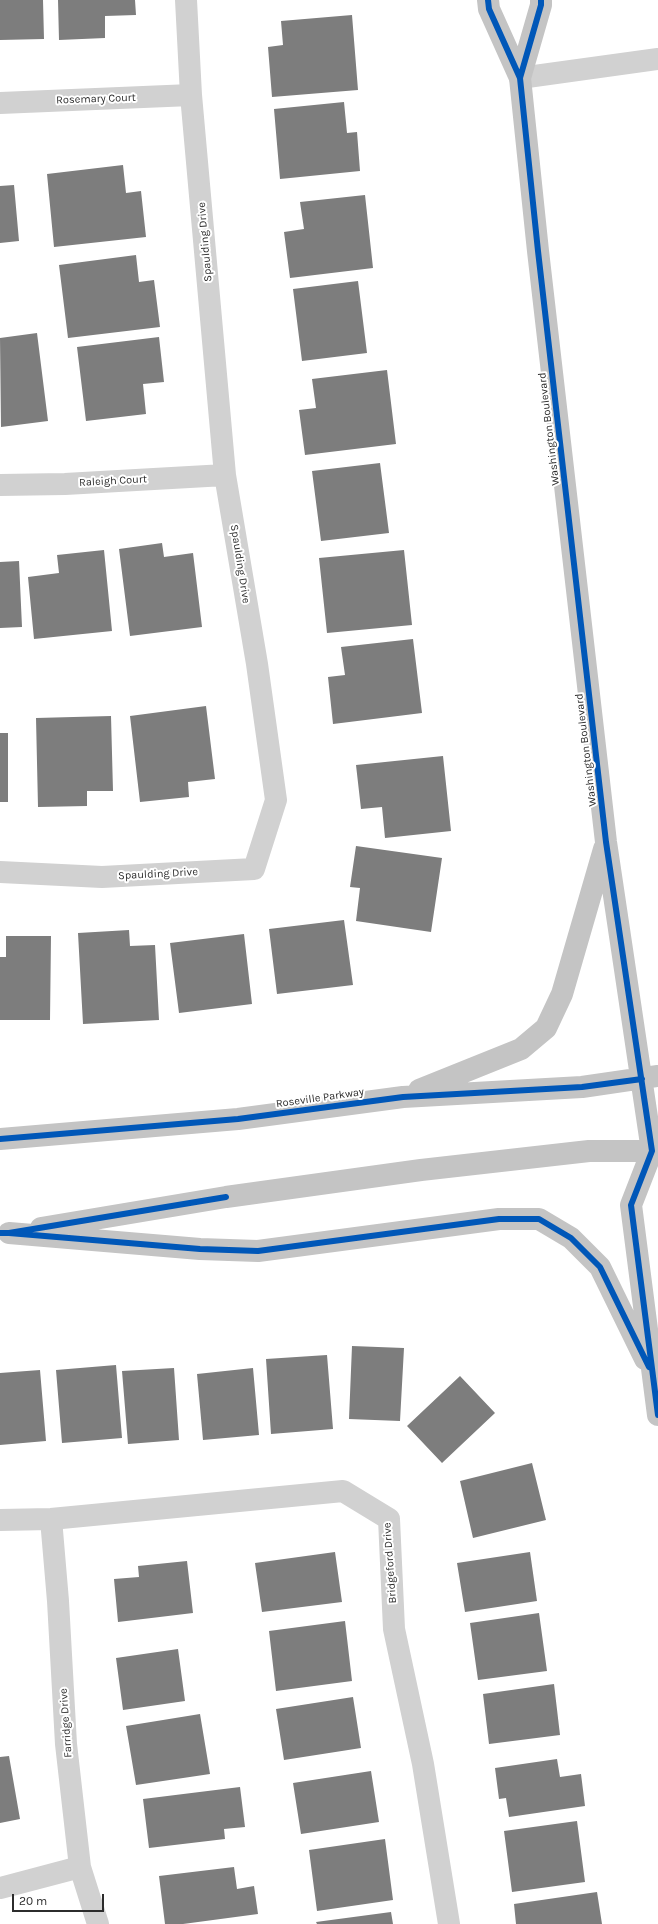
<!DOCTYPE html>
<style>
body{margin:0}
#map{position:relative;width:658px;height:1924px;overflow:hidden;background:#fff;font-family:Karla,sans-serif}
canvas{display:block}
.scale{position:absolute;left:12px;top:1894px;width:92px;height:18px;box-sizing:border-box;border:2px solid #2c2c2c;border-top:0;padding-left:5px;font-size:12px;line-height:14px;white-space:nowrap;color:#2c2c2c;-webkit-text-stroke:3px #fff;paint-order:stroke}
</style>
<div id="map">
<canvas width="658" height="1924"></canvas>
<div class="scale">20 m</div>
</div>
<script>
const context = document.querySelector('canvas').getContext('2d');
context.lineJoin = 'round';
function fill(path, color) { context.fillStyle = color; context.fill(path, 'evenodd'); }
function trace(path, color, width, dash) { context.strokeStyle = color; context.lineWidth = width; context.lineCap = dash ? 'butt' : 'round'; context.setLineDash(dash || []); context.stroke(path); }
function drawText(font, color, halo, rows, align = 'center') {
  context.font = font + ' Karla,sans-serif'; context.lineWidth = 4; context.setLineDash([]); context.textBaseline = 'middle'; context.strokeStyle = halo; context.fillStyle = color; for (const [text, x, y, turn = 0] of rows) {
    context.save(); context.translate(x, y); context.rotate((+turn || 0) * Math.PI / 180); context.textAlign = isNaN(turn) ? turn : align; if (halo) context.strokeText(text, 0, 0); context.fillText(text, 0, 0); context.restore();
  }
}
fill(new Path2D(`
 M0 0H43L44 39 0 40Z
 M58 0H135L136 15 105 16V38L59 40Z
 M352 15 358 90 272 97 268 47 283 45 281 21Z
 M344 102 347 133 357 132 360 171 280 179 274 109Z
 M123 165 126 193 141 191 146 237 54 247 47 174Z
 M14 185 19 241 0 243V186Z
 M365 195 373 268 290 278 284 232 304 229 300 202Z
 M136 255 139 282 154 280 160 327 68 338 59 265Z
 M358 281 367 353 302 361 293 289Z
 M37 333 48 421 1 427 0 338Z
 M159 337 164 382 143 384 146 414 86 421 77 347Z
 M387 370 396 444 305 455 299 410 316 408 312 379Z
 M380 463 389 533 321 541 312 471Z
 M162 543 164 557 193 553 202 627 130 636 119 549Z
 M104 550 112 631 34 639 28 577 59 573 57 555Z
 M404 550 412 625 327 633 319 558Z
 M19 561 22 627 0 628V562Z
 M413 639 422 713 333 724 328 677 345 675 341 647Z
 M206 706 215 779 188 782 189 797 140 802 130 716Z
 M111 716 113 791H87V806L38 807 36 718Z
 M0 733H8V802H0Z
 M443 756 451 831 385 838 382 807 361 809 356 765Z
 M356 846 442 858 431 932 356 921 360 888 350 887Z
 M344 920 353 985 277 994 269 929Z
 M129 930 130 946 155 945 159 1020 83 1024 78 933Z
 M244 934 252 1004 179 1013 170 943Z
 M6 936H51L50 1020H0V957H6Z
 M352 1346 404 1348 400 1421 349 1419Z
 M327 1355 333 1429 271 1434 266 1359Z
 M116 1365 122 1438 62 1443 56 1370Z
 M174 1368 179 1440 128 1444 122 1371Z
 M253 1368 259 1435 203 1440 197 1374Z
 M40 1370 46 1441 0 1445V1373Z
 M460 1376 495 1413 442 1463 407 1426Z
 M532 1463 546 1520 473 1538 460 1481Z
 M335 1552 342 1602 262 1612 255 1563Z
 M530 1552 537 1601 465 1612 457 1563Z
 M187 1561 193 1613 118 1622 114 1579 139 1577 138 1566Z
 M539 1613 547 1671 478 1680 470 1623Z
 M345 1621 352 1681 276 1691 269 1631Z
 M178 1649 185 1701 123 1710 116 1658Z
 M554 1684 560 1735 489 1744 483 1694Z
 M353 1697 361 1748 284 1760 276 1709Z
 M200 1714 210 1774 136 1785 126 1726Z
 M9 1756 20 1819 0 1823V1757Z
 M557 1759 560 1777 581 1774 585 1806 509 1817 506 1798 499 1799 495 1768Z
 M371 1771 379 1822 301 1834 293 1783Z
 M240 1787 245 1827 224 1829 225 1839 149 1848 143 1799Z
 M577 1821 585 1882 512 1892 504 1831Z
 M385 1839 393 1900 317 1911 309 1850Z
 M234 1867 237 1889 254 1886 258 1914 183 1924H165L159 1876Z
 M597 1892 602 1924H516L514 1904Z
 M391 1912 393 1924H317L316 1922Z`), '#7d7d7d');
trace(new Path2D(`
 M520 78 658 59
 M0 103 191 95
 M0 485 65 484 225 475
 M0 872 102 877 254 869 276 800 257 664 225 475 191 95 186 0
 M51 1519 58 1601 66 1744 80 1867 98 1924
 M0 1520 51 1519 343 1491 389 1519 394 1629 423 1764 449 1924
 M0 1888 80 1867`), '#d1d1d1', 22);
trace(new Path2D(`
 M488 0 489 9 520 78 538 251 606 842 652 1151 631 1205 658 1415
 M520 78 541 5V0
 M419 1090 521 1049 546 1028 562 994 604 849
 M0 1139 238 1119 403 1097 582 1087 658 1076
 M41 1228 226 1197 421 1170 589 1151H658
 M9 1233 200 1249 258 1251 499 1219H539L571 1238 600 1267 645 1359`), '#c4c4c4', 22);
trace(new Path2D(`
 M488 0 489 9 520 78 538 251 606 842 652 1151 631 1205 658 1415
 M520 78 541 5V0
 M0 1139 238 1119 403 1097 582 1087 642 1079
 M0 1233H9L226 1197
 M9 1233 200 1249 258 1251 499 1219H539L571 1238 600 1267 649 1367`), '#0057b8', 6);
drawText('11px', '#2c2c2c', '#fff', [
 ["Rosemary Court",96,99,-2],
 ["Spaulding Drive",205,242,-95],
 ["Washington Boulevard",549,429,-97],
 ["Raleigh Court",113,481,-3],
 ["Spaulding Drive",240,564,81],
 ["Washington Boulevard",586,750,-97],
 ["Spaulding Drive",158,874,-3],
 ["Roseville Parkway",320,1098,-8],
 ["Bridgeford Drive",390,1563,-94],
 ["Farridge Drive",66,1723,-94]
]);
</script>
